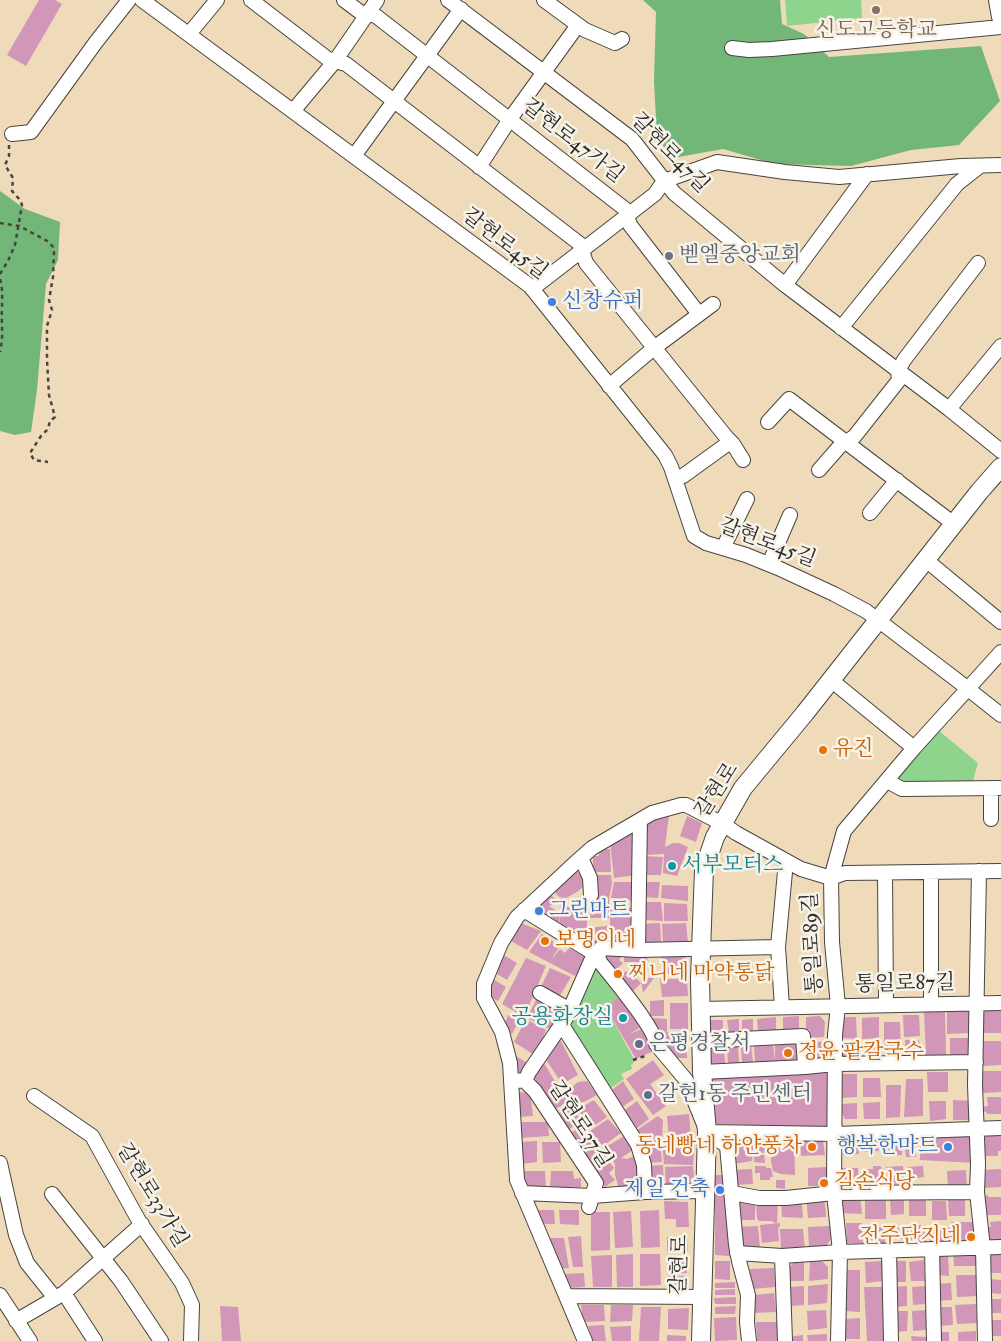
<!DOCTYPE html>
<meta charset="utf-8">
<style>
body{margin:0}
canvas{display:block;background:#efdbb9}
</style>
<canvas width="1001" height="1341"></canvas>
<script>
const context = document.querySelector('canvas').getContext('2d');
context.lineJoin = 'round';
function fill(path, color) { context.fillStyle = color; context.fill(path, 'evenodd'); }
function trace(path, color, width, dash) { context.strokeStyle = color; context.lineWidth = width; context.lineCap = dash ? 'butt' : 'round'; context.setLineDash(dash || []); context.stroke(path); }
function drawText(font, color, halo, rows, align = 'center') {
  context.font = font + ' "IM FELL Double Pica","Noto Serif KR",serif'; context.lineWidth = 5; context.setLineDash([]); context.textBaseline = 'middle'; context.strokeStyle = halo; context.fillStyle = color; for (const [text, x, y, turn = 0] of rows) {
    context.save(); context.translate(x, y); context.rotate((+turn || 0) * Math.PI / 180); context.textAlign = isNaN(turn) ? turn : align; if (halo) context.strokeText(text, 0, 0); context.fillText(text, 0, 0); context.restore();
  }
}
fill(new Path2D(`
 M785 0H861L862 18 787 26Z
 M938 730 978 763 972 784 904 785 894 779Z
 M596 967 618 997 606 1008 635 1061 631 1065 632 1069 621 1074 624 1079 608 1090 562 1025 584 976Z`), '#8ed48d');
fill(new Path2D(`
 M643 0H780L782 24 804 34 829 57 981 46 1000 101 959 145 911 150 851 166 775 164 723 149 673 158 657 138 654 81 656 12Z
 M0 191 25 209 60 222 58 260 46 284 37 390 31 432 15 435 0 431Z`), '#72b678');
fill(new Path2D(`
 M39 0H55L62 4 26 66 7 55Z
 M669 815 665 847 673 843H679L688 847 677 876 663 873 664 854 645 855V821Z
 M687 816 702 823 696 842 680 836Z
 M634 828 636 875 614 878 610 841Z
 M599 849H610L611 872H593V856H599Z
 M643 856 663 857 661 875H644Z
 M573 868 589 882 577 892 566 898 559 897 552 889Z
 M594 875H611L612 884 609 898V918H590Z
 M614 882H637L634 901 611 898Z
 M642 882H660L658 898 642 897Z
 M662 885 688 886V901L661 898Z
 M546 891 559 902 549 906 560 913 559 928 532 911Z
 M560 898 565 899 566 907 584 906 587 909V928L608 926 609 944H596L586 938 580 940 560 929Z
 M641 902H661L663 921 643 920Z
 M664 903 687 904 688 921H664Z
 M631 908 637 911 636 942 612 944 610 938V910Z
 M521 923 541 931 527 950 509 940Z
 M660 923 661 942 641 943V924Z
 M686 923 688 942H663L662 924Z
 M542 934 560 946 550 961 560 949 565 953 569 948 585 957V963L575 976 529 952Z
 M647 952 648 974 634 975V962H624V953Z
 M661 953H685L686 975 662 973Z
 M502 954 517 963 507 980 497 974Z
 M607 954 623 955 619 960 623 963 615 971 605 962Z
 M526 958 546 966 524 1017 502 1004Z
 M550 968 571 977 558 999 539 991Z
 M626 971 630 974 631 973 641 983 632 992 618 978Z
 M641 978H654L643 993 641 980Z
 M493 979 506 987 498 1001 487 995Z
 M660 979H687L688 996 662 997Z
 M538 996 565 1013 554 1031 527 1018Z
 M618 997 641 1027 628 1035 641 1029 656 1050 636 1059 606 1008Z
 M664 1000V1016H650V1001Z
 M670 1003H688V1029H670Z
 M979 1009H1001V1033H980Z
 M970 1010V1033L947 1034V1011Z
 M924 1012H945L946 1056H926Z
 M508 1015 520 1020 512 1034 504 1027Z
 M903 1015H919L920 1036 904 1037Z
 M799 1016V1031L783 1032V1017Z
 M820 1016 825 1022 824 1037 810 1038V1030L806 1029V1017Z
 M776 1017V1032L758 1033 757 1019Z
 M846 1017H856L857 1039 841 1038V1022Z
 M879 1017V1038L862 1039V1018Z
 M652 1018 667 1019V1031L661 1034Z
 M526 1019 546 1030 536 1056 514 1042Z
 M739 1019V1033H729L727 1020Z
 M753 1019V1033H742V1020Z
 M709 1020H723V1035L709 1036Z
 M884 1022H900L901 1056H884Z
 M686 1031 687 1058H675L665 1040 664 1032Z
 M950 1038H969V1056H950Z
 M560 1039 578 1075 562 1084 543 1055Z
 M801 1039 802 1063 755 1064 754 1045 773 1043 775 1061V1042Z
 M905 1040H919L921 1056H906Z
 M982 1041H1001V1065L982 1066Z
 M809 1042H824L825 1059 810 1060Z
 M842 1043H856L857 1060H842Z
 M862 1044H878L879 1058 863 1059Z
 M751 1045 753 1062 742 1063 741 1046Z
 M724 1047 725 1063 709 1064V1048Z
 M727 1047H738L739 1063H728Z
 M516 1056 529 1064 523 1075 516 1074Z
 M653 1060 664 1075 650 1084 666 1106 653 1115 626 1079Z
 M544 1063 568 1103 552 1110 532 1073Z
 M983 1071H1001V1092L983 1093Z
 M830 1072V1127L714 1124 710 1077Z
 M927 1072H948V1092H928Z
 M842 1074H857V1097L841 1098Z
 M863 1078H880L881 1097H863Z
 M906 1079H923V1116L904 1117Z
 M587 1081 597 1095 574 1107 567 1091 578 1082Z
 M623 1081 634 1099 619 1109 608 1093Z
 M886 1085H901L900 1117 886 1118Z
 M518 1092 530 1093 533 1116 520 1117Z
 M987 1097H1001V1114H988L979 1107 988 1106Z
 M594 1100 607 1117 589 1129 578 1109Z
 M953 1100 972 1101V1120H953Z
 M637 1101 649 1119 633 1131 621 1113Z
 M929 1101H946V1119L930 1121Z
 M880 1102V1119H864L863 1103Z
 M857 1103V1119H845L842 1113V1104Z
 M571 1105 582 1122 565 1131 556 1115Z
 M689 1114 691 1138 669 1140 667 1116Z
 M658 1116 663 1120 662 1139 660 1140 662 1162 647 1163 634 1132Z
 M608 1119 621 1133 603 1146 590 1131Z
 M520 1122H548L549 1136 521 1138Z
 M583 1125 595 1142 580 1151 568 1135Z
 M976 1133V1163L920 1160V1135Z
 M624 1136 627 1143 632 1145 633 1150 621 1158 627 1159 637 1155 638 1186 619 1189 615 1175V1164L604 1148Z
 M794 1136 795 1175 781 1174 773 1171 771 1161 773 1138Z
 M986 1136H1001V1151H998V1156H982L981 1141Z
 M857 1138 859 1154 843 1155 842 1144 845 1139Z
 M861 1138H878L879 1151 862 1152Z
 M916 1138V1157H906L904 1139Z
 M752 1139 770 1140 769 1153 753 1152 752 1161 733 1164 727 1140Z
 M901 1139 902 1155H885V1140Z
 M800 1140H823L825 1155 801 1156Z
 M537 1141V1162L521 1164V1142Z
 M695 1141 693 1165 664 1164 662 1142Z
 M542 1142H560L561 1162 543 1163Z
 M596 1144 608 1161 591 1170 581 1157Z
 M754 1155H764L765 1163 754 1162Z
 M609 1161 614 1168 609 1173 615 1180 605 1187 600 1174 595 1176 594 1170Z
 M663 1165 664 1187H655L654 1181 647 1182 646 1166Z
 M693 1166 695 1187 666 1189 665 1167Z
 M755 1166H766V1168H771L773 1177H770V1180H760V1173H755Z
 M873 1166H881L882 1184H874V1182H865L864 1169H873Z
 M903 1166 905 1183 888 1184 886 1167Z
 M923 1166 924 1177 912 1179V1182L908 1183 907 1167Z
 M827 1167 830 1180 824 1186H808V1168Z
 M842 1168H858L859 1189H847L842 1185Z
 M752 1169 753 1184 733 1185 732 1170Z
 M1001 1169V1187L981 1188 980 1170Z
 M966 1170 967 1187 948 1188 947 1171Z
 M522 1171H545L546 1187 524 1188Z
 M551 1171H573L574 1179 581 1178V1187L550 1188Z
 M715 1175H726L729 1256 715 1255Z
 M776 1180H785V1189L776 1188Z
 M988 1195V1197H1001V1215H983L981 1196Z
 M860 1196 862 1214 841 1213V1203L845 1197Z
 M806 1198H821L825 1203 826 1217 808 1218Z
 M909 1198H926V1216H909Z
 M735 1199H755V1220H736Z
 M890 1199 904 1200V1214L891 1215Z
 M948 1199H965V1216H949Z
 M865 1200H886V1219H865Z
 M664 1201 688 1202 689 1227H676V1219H665Z
 M781 1201 802 1204 803 1218 782 1217Z
 M932 1201H946L947 1220H932Z
 M756 1202H778L777 1223H775L772 1221H759L757 1219Z
 M538 1210H554L555 1224H539Z
 M559 1210H579V1225L560 1224Z
 M659 1210 660 1247 641 1248 640 1211Z
 M631 1211 633 1247 615 1248 613 1212Z
 M591 1212H610V1250L591 1251Z
 M1001 1221V1243L989 1244 983 1227H991L990 1222Z
 M951 1222H975L976 1238 969 1244H947L945 1228 951 1227Z
 M780 1223V1226L778 1228 779 1241 762 1243 760 1225Z
 M846 1223H862L863 1243H847Z
 M911 1225H926V1242H911Z
 M758 1226 760 1249 747 1250 740 1244 738 1227Z
 M830 1226 831 1239 825 1247 809 1248 808 1227Z
 M885 1227V1245L868 1246 867 1228Z
 M891 1227H908V1239H891Z
 M929 1227H943L944 1244H930Z
 M780 1229H803L805 1250 781 1249Z
 M581 1236 583 1267H573L568 1237Z
 M688 1236V1252H667V1237Z
 M549 1238H564L569 1268 558 1269Z
 M953 1251H978L979 1266H954Z
 M633 1254V1287H617L616 1255Z
 M640 1254H660L661 1285 640 1286Z
 M934 1254H948L949 1276 935 1275Z
 M988 1254 1001 1255V1273H988Z
 M612 1255V1287H593L591 1256Z
 M667 1256H687V1273H668Z
 M924 1260 925 1281H911L909 1262Z
 M715 1261H730V1280L715 1279Z
 M822 1261 828 1267V1279L809 1281 810 1262Z
 M882 1261V1281L866 1283 865 1262Z
 M895 1261H906V1282H895Z
 M804 1262V1281H789L788 1270 793 1263Z
 M774 1268 775 1287 752 1289 750 1269Z
 M846 1270H860V1312L846 1311Z
 M584 1273 585 1287 568 1288 564 1274Z
 M956 1275H978L979 1296 957 1297Z
 M668 1276H685L686 1292H667Z
 M988 1279 1001 1280V1294L988 1293Z
 M735 1282V1288H715V1283Z
 M951 1283 952 1300 935 1301V1284Z
 M828 1284 827 1303 808 1305V1286Z
 M804 1286V1305L790 1306V1287Z
 M907 1286V1306L895 1307V1287Z
 M925 1286V1304L913 1305 912 1287Z
 M864 1287H883L884 1341H867Z
 M735 1289V1295H715V1290Z
 M774 1293 776 1312 754 1313 753 1295Z
 M736 1297V1304H715L714 1298Z
 M987 1299H1001V1313H987Z
 M976 1304 977 1323 957 1324 955 1305Z
 M581 1305H604L605 1321 583 1322Z
 M611 1305H633L632 1321 610 1322Z
 M220 1306 238 1307 241 1341H222Z
 M736 1306 735 1314H715V1307Z
 M641 1307H661L659 1341H639Z
 M935 1307H952L953 1325 936 1326Z
 M689 1308 688 1330 668 1329V1309Z
 M826 1310 827 1328 808 1330 807 1311Z
 M926 1310V1330L913 1331 912 1311Z
 M894 1311H908L907 1331 896 1332Z
 M736 1317 737 1340 715 1341 714 1318Z
 M860 1318V1339H845V1319Z
 M991 1320H1001V1336H990Z
 M756 1322H778L779 1341H757Z
 M604 1325 606 1341H593L588 1326Z
 M631 1326V1341H612L610 1327Z
 M976 1331V1341H958V1332Z
 M937 1332H949V1341H937Z
 M827 1334V1341H808L807 1335Z
 M667 1335 686 1336V1341H667Z
 M803 1335V1341H790L789 1337Z
 M911 1336 926 1337V1341H912Z`), '#d196b8');
const minor = new Path2D(`
 M142 0 530 286 665 455 671 467 694 536 706 543 746 555 778 568 834 594 866 611 958 681 1001 715
 M251 0 328 59 346 64 580 244 586 263 727 438 733 444 743 460
 M344 0 360 12 376 16 625 209 630 225 699 314
 M448 0 632 139 674 193 785 285 949 409 1001 451
 M544 0 585 30 615 43 622 39
 M189 34 217 0
 M732 48 749 50 772 49 1001 27
 M293 111 335 61 377 0
 M12 134 31 132 96 42 129 0
 M354 156 461 9
 M479 167 510 119 578 25
 M785 285 867 174
 M532 289 655 194 664 181 717 162 785 172 839 177 961 166 1001 165
 M841 328 957 184 980 166
 M609 386 654 348 713 304
 M949 409 1001 346
 M768 422 789 399 954 524
 M819 470 840 446 854 437 899 380 898 371 904 360 978 263
 M675 477 683 476 730 442
 M870 513 897 480
 M723 548 747 499
 M926 560 1001 622
 M769 564 790 515
 M831 680 914 748
 M887 781 902 789 1001 788
 M991 788V819
 M581 858 590 878 591 895
 M979 871 975 1085 978 1164 977 1192 983 1248 985 1341
 M931 872V1004
 M885 873 886 1005
 M524 910 598 956 600 962C612 977 655 1028 656 1044L686 1080 707 1132 727 1146 736 1245 739 1261 748 1295 747 1322 749 1341
 M638 950 640 820
 M598 956 601 948 638 950 778 947
 M540 993 570 1010
 M782 1007 778 947 786 861
 M701 1009 1001 1003
 M562 1025 638 1145 644 1165 645 1192
 M701 1041 803 1036 805 1067
 M702 1072 805 1067 835 1064 976 1062
 M511 1080 525 1081 535 1091 596 1183 589 1207
 M525 1081 529 1072 566 1018 594 954
 M34 1096 92 1136 139 1221 182 1283 192 1305 191 1341
 M707 1132 836 1134 1001 1128
 M0 1163 16 1235 27 1263 55 1298
 M522 1193 592 1196 645 1192 706 1191
 M732 1193 759 1198H786L834 1193 977 1192
 M52 1194 121 1281 161 1341
 M932 1249 934 1341
 M889 1250 891 1341
 M737 1253 782 1256 840 1252 1001 1247
 M782 1256 785 1341
 M64 1293 95 1341
 M0 1295 30 1341
 M566 1296 702 1297
 M16 1321 64 1293 142 1224
 M585 1341 517 1180 510 1063 502 1032 484 998V984L501 943 517 917 575 863 592 848 652 813 681 805H686L723 824 736 833 801 869 831 878 845 873 1001 871
 M838 1341 840 1252 834 1193 835 1035 838 1006 832 942 831 878 844 831 914 748 1001 652`);
const major = new Path2D(`
 M998 0 1001 17
 M701 1341 707 1132 702 1072 700 979 704 869 715 837 743 788 805 713 979 492 1001 467`);
trace(minor, '#484540', 16);
trace(major, '#484540', 20);
trace(new Path2D(`
 M0 223 19 226 25 229 49 242 53 247 54 253 53 277 49 300 52 310 47 326V360L49 395 55 417 50 421 48 429 41 436 30 453 34 460 48 462
 M0 274 8 261 15 245 22 205 20 200 12 191 13 178 5 165 9 156V144
 M0 279C3 289 2 297 2 308 1 324 4 335 0 352
 M633 1060 648 1055`), '#484540', 2.5, [4, 4]);
trace(minor, '#fff', 14);
trace(major, '#fff', 18);
for (const [x, y, r, color] of [
 [876,10,5,"#8d6e63"],
 [669,256,5,"#6b7280"],
 [552,302,5,"#3f7fe0"],
 [823,750,5,"#e8710a"],
 [672,866,5,"#0f9aa8"],
 [539,911,5,"#3f7fe0"],
 [545,941,5,"#e8710a"],
 [618,974,5,"#e8710a"],
 [623,1018,5,"#0f9aa8"],
 [639,1044,5,"#5c6f8a"],
 [788,1053,5,"#e8710a"],
 [648,1095,5,"#5c6f8a"],
 [812,1147,5,"#e8710a"],
 [948,1147,5,"#3f7fe0"],
 [824,1183,5,"#e8710a"],
 [720,1190,5,"#3f7fe0"],
 [971,1237,5,"#e8710a"]
]) { const dot = new Path2D(); dot.arc(x, y, r, 0, 2 * Math.PI); context.fillStyle = color; context.fill(dot); trace(dot, '#f7f3e8', 2); }
drawText('21px', '#785e54', '#f7f3e8', [
 ["신도고등학교",876,31]
]);
drawText('21px', '#2b2b2b', '#f7f3e8', [
 ["갈현로47가길",572,142,38],
 ["갈현로47길",669,154,46],
 ["갈현로45길",504,245,38],
 ["갈현로45길",767,544,21],
 ["갈현로",718,791,-57],
 ["통일로89길",814,943,-93],
 ["통일로87길",905,985,-1],
 ["갈현로37길",579,1125,57],
 ["갈현로33가길",151,1196,59],
 ["갈현로",681,1265,-88]
]);
drawText('21px', '#5b616d', '#f7f3e8', [
 ["벧엘중앙교회",679,256]
], 'left');
drawText('21px', '#366cbe', '#f7f3e8', [
 ["신창슈퍼",562,302],
 ["그린마트",549,911],
 ["행복한마트",938,1147,"right"],
 ["제일 건축",710,1190,"right"]
], 'left');
drawText('21px', '#c56008', '#f7f3e8', [
 ["유진",833,750],
 ["보명이네",555,941],
 ["찌니네 마약통닭",628,974],
 ["정윤 팥칼국수",798,1053],
 ["동네빵네 하얀풍차",802,1147,"right"],
 ["길손식당",834,1183],
 ["전주단지네",961,1237,"right"]
], 'left');
drawText('21px', '#0d838f', '#f7f3e8', [
 ["서부모터스",682,866],
 ["공용화장실",613,1018,"right"]
], 'left');
drawText('21px', '#4e5e75', '#f7f3e8', [
 ["은평경찰서",649,1044],
 ["갈현1동 주민센터",658,1095]
], 'left');
</script>
